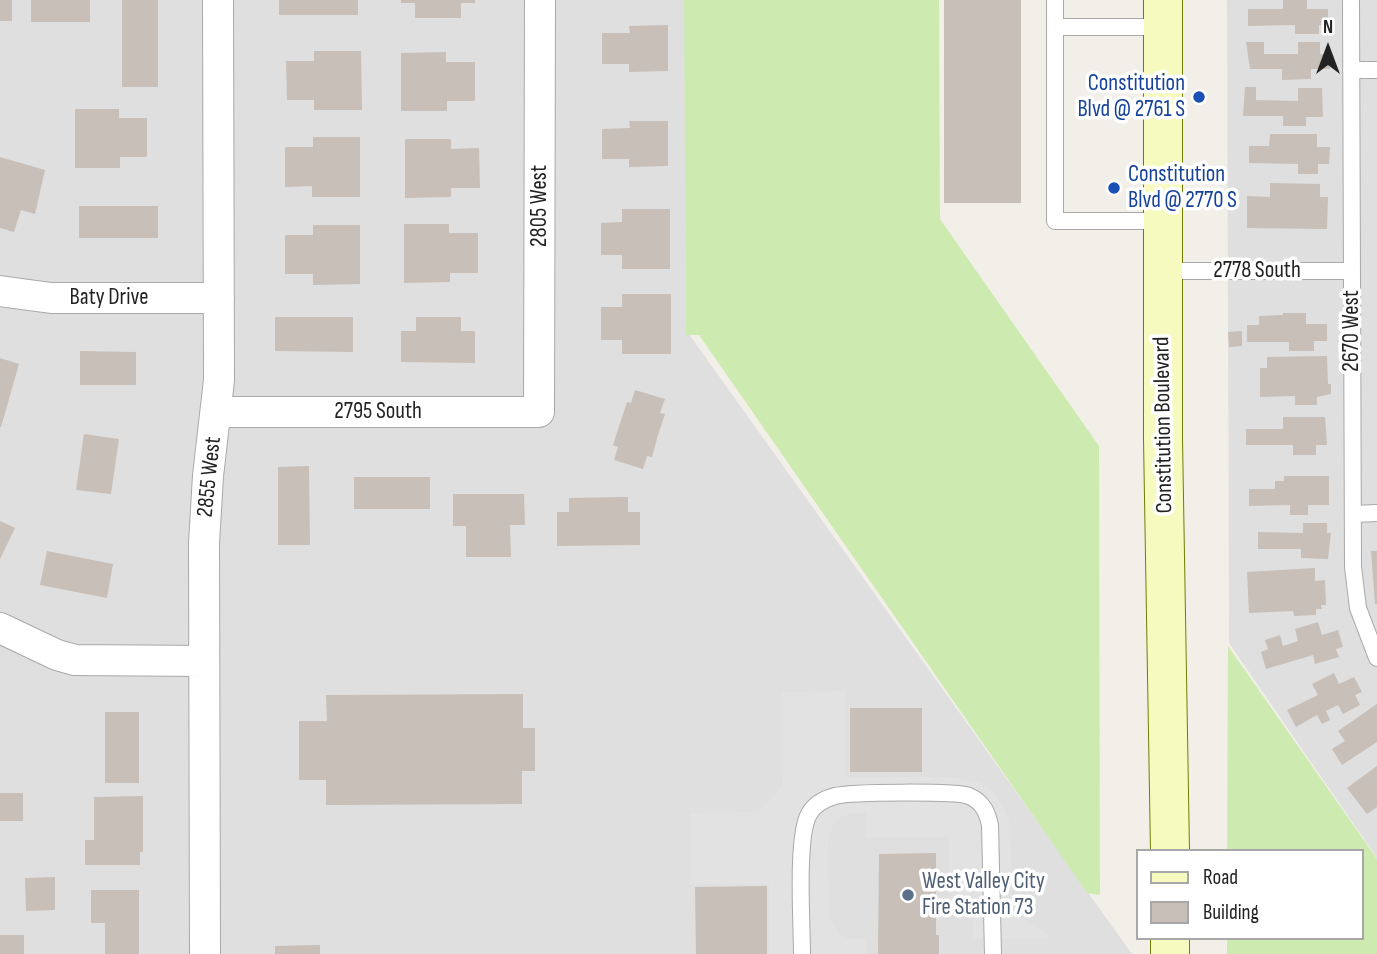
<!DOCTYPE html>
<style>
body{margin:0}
#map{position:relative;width:1377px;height:954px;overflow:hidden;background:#f2efe9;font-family:"Sofia Sans Condensed",sans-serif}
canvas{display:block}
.legend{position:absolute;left:1136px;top:849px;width:228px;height:91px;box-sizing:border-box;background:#fff;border:2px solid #a7a7a7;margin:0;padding:9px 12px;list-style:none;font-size:21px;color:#222}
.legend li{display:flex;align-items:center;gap:14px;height:35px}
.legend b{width:35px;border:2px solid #a7a7a7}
.north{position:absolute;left:1293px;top:14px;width:70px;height:70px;-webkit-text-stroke:5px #fff;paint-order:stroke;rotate:0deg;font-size:19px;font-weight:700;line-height:28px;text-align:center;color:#222}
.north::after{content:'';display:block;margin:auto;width:24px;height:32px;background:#222;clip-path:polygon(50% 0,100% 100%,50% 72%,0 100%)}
</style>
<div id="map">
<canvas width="1377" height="954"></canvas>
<ul class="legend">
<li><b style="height:9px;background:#f7fabf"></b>Road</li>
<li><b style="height:19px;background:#c7bfb8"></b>Building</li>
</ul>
<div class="north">N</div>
</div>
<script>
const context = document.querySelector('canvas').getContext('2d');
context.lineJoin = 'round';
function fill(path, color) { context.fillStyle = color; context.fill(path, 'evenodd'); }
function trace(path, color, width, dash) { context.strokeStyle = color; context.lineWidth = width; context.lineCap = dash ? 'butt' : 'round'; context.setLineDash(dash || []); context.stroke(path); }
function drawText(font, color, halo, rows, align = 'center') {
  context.font = font + ' "Sofia Sans Condensed",sans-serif'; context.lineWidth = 7; context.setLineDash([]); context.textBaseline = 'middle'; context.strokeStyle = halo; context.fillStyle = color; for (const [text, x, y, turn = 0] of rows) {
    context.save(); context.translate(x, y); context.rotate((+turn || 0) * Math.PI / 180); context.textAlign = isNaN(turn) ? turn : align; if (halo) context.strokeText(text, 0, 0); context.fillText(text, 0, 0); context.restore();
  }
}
fill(new Path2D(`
 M0 0H685L686 330 1132 954H0Z
 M1227 0H1377V858L1229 643Z`), '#e0dfdf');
fill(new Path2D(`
 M684 0H939L940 219 1099 446 1100 895 1087 893 699 335H686Z
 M1228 646 1377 859V954H1227V938H1361V851H1227Z`), '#cdebb0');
fill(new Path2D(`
 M845 691V777H955L981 783 990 789 1002 803 1009 821 1012 895 1023 916 1038 929 1049 934 1047 939H973V899H949V837H865L866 813H853L841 817 834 824 828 838 829 918 840 935 847 938H866V954H769V884H690V813L757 812 783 786 782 692Z`), '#e2e2e2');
fill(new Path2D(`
 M0 0H12V21H0Z
 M31 0H90V22H31Z
 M122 0H158V87H122Z
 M279 0H358V15H279Z
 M401 0H475V3H461V18H415V3H401Z
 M944 0H1021V203H944Z
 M1283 0H1307V9H1328V25H1319V34H1295V25L1248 26V9H1283Z
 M668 25V71L629 72V64H602V33H630L629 26Z
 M1246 42H1264V54H1298V42H1320V54H1329L1330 69H1311V79L1282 80V69H1250Z
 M314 51H361L362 110H314V100H287L286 61H314Z
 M446 52V62H475V101H447V111H401V53Z
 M1245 87H1256V100L1298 101V88H1322L1323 117H1306V126H1283V116H1243Z
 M75 109H119V118H147V157H120V168H75Z
 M629 121H668V166L629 167V159H602V129L630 128Z
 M1270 134H1317V147H1330L1329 164H1318V174H1298V164L1249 163V146H1269Z
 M313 137H360V197H312V186L285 187V147H313Z
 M405 139H451V149L479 148 480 188H451V197L405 198Z
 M0 157 45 170 35 214 21 210 14 232 0 228Z
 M1270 183 1320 184V197H1328L1327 229 1247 228V196L1270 197Z
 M79 206H158V238H79Z
 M622 209H670V269H622V255H601V223L622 222Z
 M404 224H449V233H478V273H450V282L404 283Z
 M313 225H360V284L313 285V274H285V235H313Z
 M622 294H671V354H622V340H601V307H622Z
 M1283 313H1306V324H1327V341H1314V351H1289V342H1247V325H1259V316L1283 315Z
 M275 317H353V352L275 351Z
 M416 317H461V331H475V363L401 362V331H416Z
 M1242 331V346L1229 347 1228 332Z
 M80 351 136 352V385H80Z
 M1327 356 1328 384H1331V394L1317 397V405H1295V396L1260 397V368H1267V357Z
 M0 358 19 364 1 427H0Z
 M635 390 665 399 660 413 665 414 658 435 652 457 647 456 643 469 614 460 618 447 613 445 627 402 631 403Z
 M1283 417H1325L1327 445H1316V455H1293V445H1246V429H1283Z
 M84 434 119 439 111 494 76 490Z
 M309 466 310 545H278V467Z
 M1284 476H1329V505H1308V515H1290V505L1249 506V489H1275V481H1284Z
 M354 477H430V509H354Z
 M453 494H524L525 525H510L511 557H466V526H453Z
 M628 497V512H640V545L557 546V512H569V498Z
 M0 521 15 528 0 559Z
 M1303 523H1327V533H1331L1328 559 1301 558V549H1258V532L1303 533Z
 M47 551 113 564 107 598 40 585Z
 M1371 551H1377V604H1375Z
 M1315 568V581L1325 580 1326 605H1321L1322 609H1316V615L1294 616 1293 611 1249 613 1247 572Z
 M1318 622 1322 635 1338 630 1343 647 1336 649 1339 657 1315 664 1313 655 1266 669 1261 652 1268 649 1265 640 1280 635 1283 646 1298 641 1295 629Z
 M1334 673 1339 684 1354 677 1362 692 1355 695 1360 705 1343 714 1338 705 1326 711 1330 720 1322 724 1317 715 1296 727 1287 710 1318 695 1312 684Z
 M523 694V728H535V771H522V804L326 805V780H299V721H327L326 695Z
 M1377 704V742L1342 765 1332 749 1345 741 1338 731Z
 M850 708H922V772H850Z
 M105 712H139V783H105Z
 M1377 766V807L1367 814 1347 788Z
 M0 793H23V821H0Z
 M143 796V852H140V865H85V840H94V797Z
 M936 853V935H939V954H878L879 854Z
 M55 877V910L26 911 25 878Z
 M767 886V954H696L695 887Z
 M91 890H139V954H105V923H91Z
 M0 935H24V954H0Z
 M320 945V954H275V946Z`), '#c7bfb8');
const lane = new Path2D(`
 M1055 0V27H1163
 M1351 0 1353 567 1358 608 1377 658
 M1055 27V221H1163
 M1351 70H1377
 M1163 271H1352
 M1353 514 1377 513
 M802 954C802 924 796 837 809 814 814 805 824 799 835 796 850 792 956 791 969 796 983 802 987 812 990 825L993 954`);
const street = new Path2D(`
 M0 291 51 298H219
 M217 412H539L540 0
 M0 628 57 655 75 660 204 661
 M205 954 204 543 208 476 219 380 218 0`);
const secondary = new Path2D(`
 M1163 0V439L1170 851
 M1170 938V954`);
trace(lane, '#a9a9a9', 18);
trace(street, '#a9a9a9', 32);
trace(secondary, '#707d05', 40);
trace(lane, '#fff', 16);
trace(street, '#fff', 30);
trace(secondary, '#f7fabf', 38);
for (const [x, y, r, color] of [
 [1199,97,7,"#1a4fb4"],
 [1114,188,7,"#1a4fb4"],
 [908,895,7,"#5c6f8a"]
]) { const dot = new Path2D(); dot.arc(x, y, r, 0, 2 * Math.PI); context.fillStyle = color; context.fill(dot); trace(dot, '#fff', 2.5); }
drawText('23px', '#164399', '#fff', [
 ["Constitution",1185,84],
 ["Blvd @ 2761 S",1185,110],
 ["Constitution",1128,175,"left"],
 ["Blvd @ 2770 S",1128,201,"left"]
], 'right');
drawText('23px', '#222', '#fff', [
 ["2805 West",540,206,-90],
 ["2778 South",1257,271],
 ["Baty Drive",109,298],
 ["2670 West",1352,331,-90],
 ["2795 South",378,412],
 ["Constitution Boulevard",1164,425,-91],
 ["2855 West",210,477,-84]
]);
drawText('23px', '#4e5e75', '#fff', [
 ["West Valley City",922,882],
 ["Fire Station 73",922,908]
], 'left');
</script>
